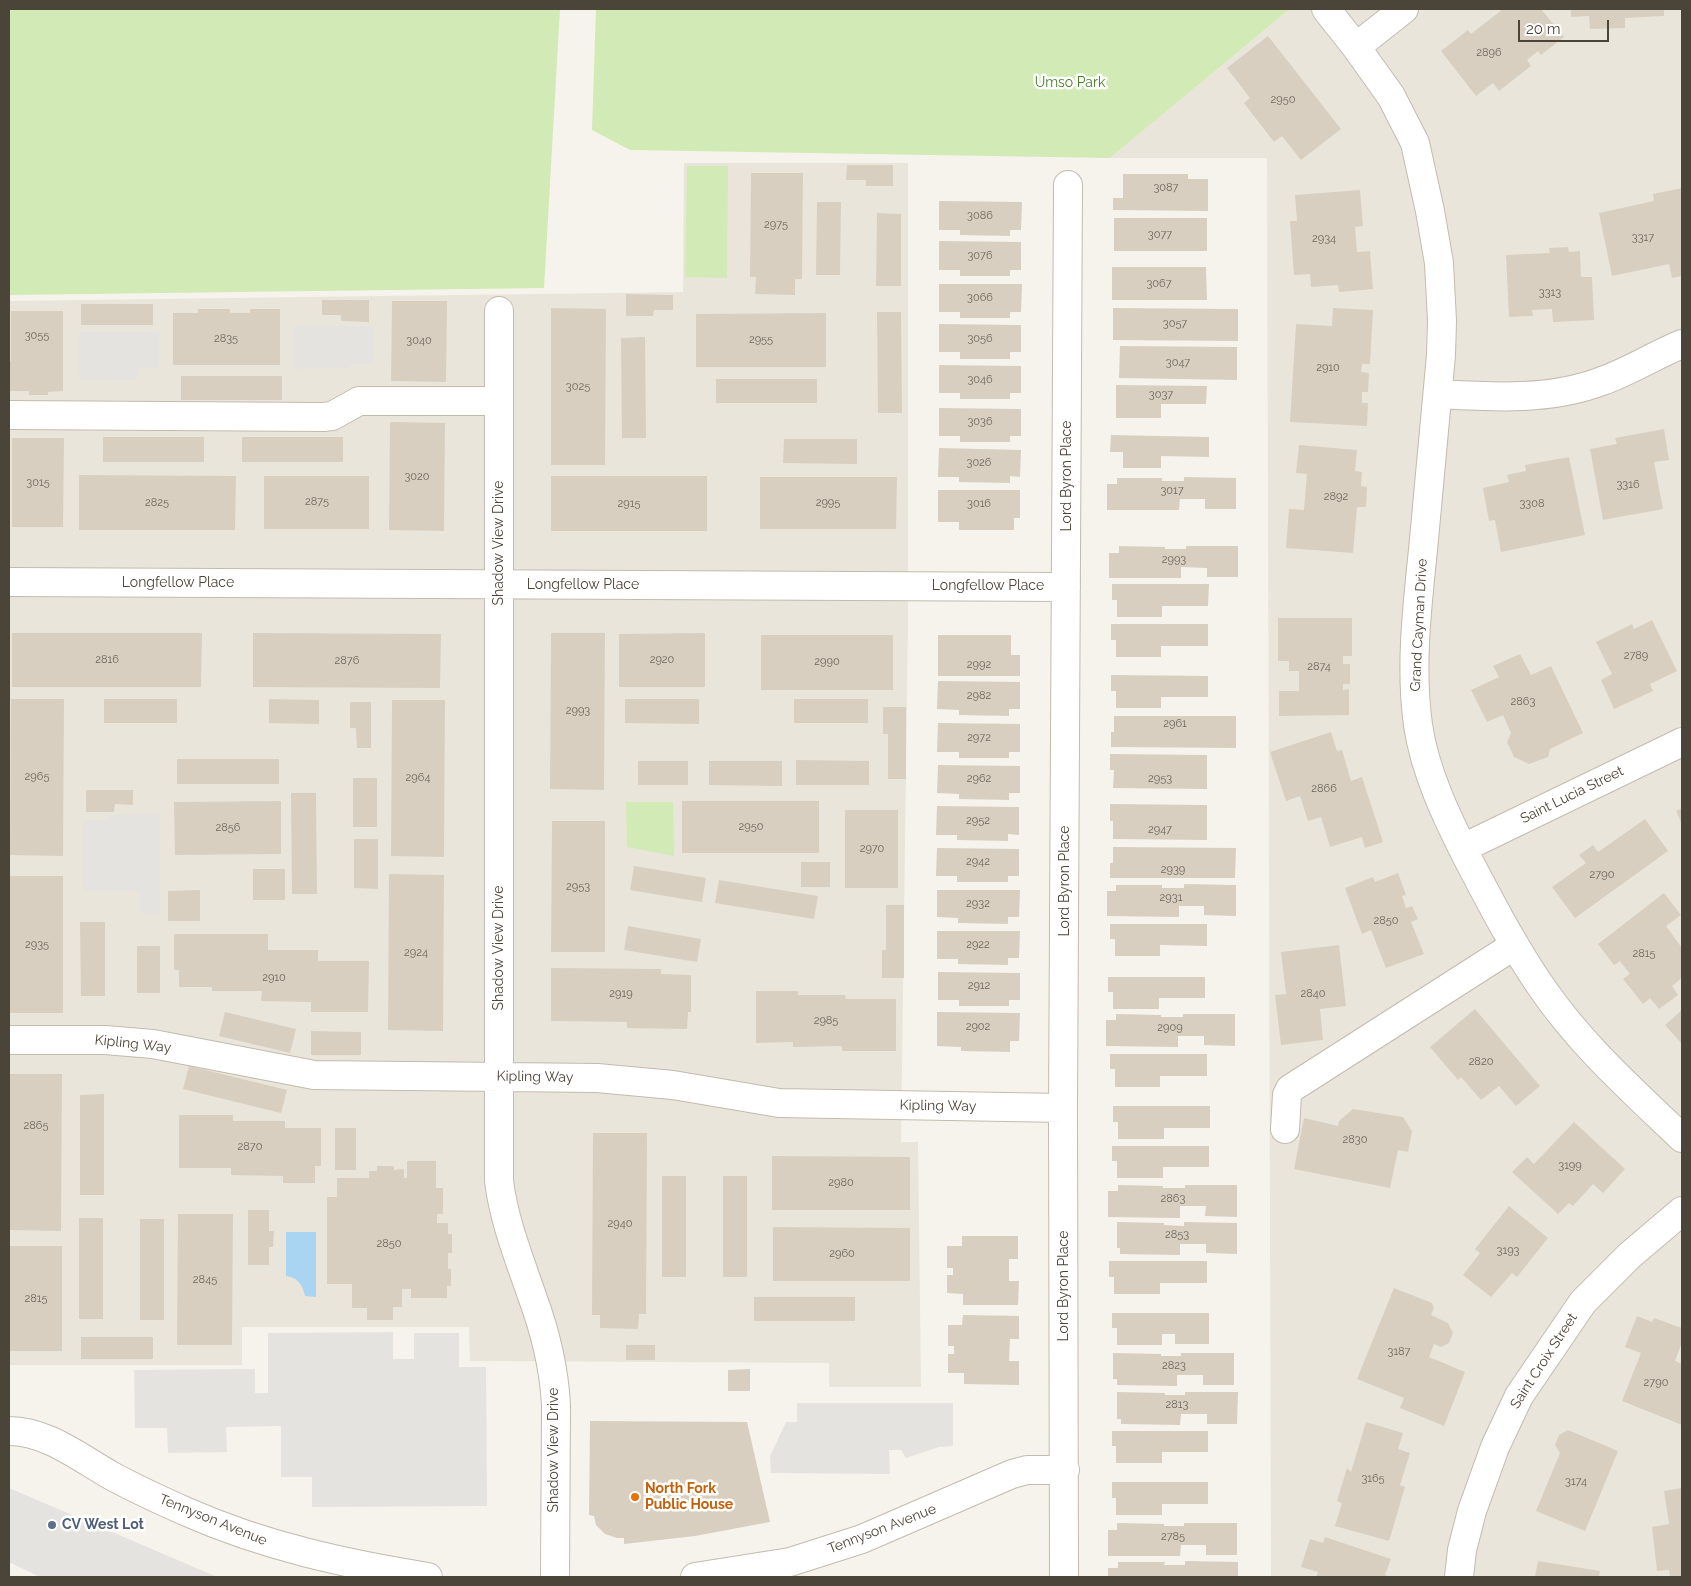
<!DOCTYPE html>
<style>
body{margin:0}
#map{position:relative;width:1691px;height:1586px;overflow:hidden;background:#f6f3ec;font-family:Raleway,sans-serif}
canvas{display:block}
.frame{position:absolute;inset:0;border:10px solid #4b4439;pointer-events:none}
.scale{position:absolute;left:1518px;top:20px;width:91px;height:22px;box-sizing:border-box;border:2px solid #4b4439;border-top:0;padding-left:6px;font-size:15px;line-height:18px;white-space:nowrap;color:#4b4439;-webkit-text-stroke:4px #fff;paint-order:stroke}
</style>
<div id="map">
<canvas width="1691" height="1586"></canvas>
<div class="frame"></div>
<div class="scale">20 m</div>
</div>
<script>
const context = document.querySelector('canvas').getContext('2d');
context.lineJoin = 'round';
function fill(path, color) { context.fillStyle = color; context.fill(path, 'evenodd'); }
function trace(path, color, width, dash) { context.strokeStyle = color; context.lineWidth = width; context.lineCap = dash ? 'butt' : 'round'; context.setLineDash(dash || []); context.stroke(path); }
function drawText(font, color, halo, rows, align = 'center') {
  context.font = font + ' Raleway,sans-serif'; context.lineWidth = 5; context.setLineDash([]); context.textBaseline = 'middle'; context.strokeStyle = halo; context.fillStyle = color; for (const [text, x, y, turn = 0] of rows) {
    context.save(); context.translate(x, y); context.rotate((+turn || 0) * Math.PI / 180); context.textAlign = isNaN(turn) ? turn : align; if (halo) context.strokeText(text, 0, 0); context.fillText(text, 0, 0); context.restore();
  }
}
fill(new Path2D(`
 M1290 9H1682V1577H1271L1267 158H1110Z
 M684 163H908V621L901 1142H918L921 1387H829V1363L470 1361 469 1327H242V1365H9V301L683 292Z`), '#eae5da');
fill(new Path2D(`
 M9 9H560L544 288 9 295Z
 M596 9H1290L1110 158 630 150 592 130Z
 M687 166H728L727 278 685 277Z
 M626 802H673L674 856 627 847Z`), '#d2eab5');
fill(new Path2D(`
 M294 326H373V364H350V368L294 369Z
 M79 332H159V368H137V380H79Z
 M107 815H160V913H140L139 891H83V820H107Z
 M393 1332V1359H414V1333H459V1367H486L487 1506 312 1507V1477H281V1426L226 1427 227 1452 168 1453 167 1428H135L134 1370 255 1369V1393H268V1333Z
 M797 1403H953V1446L939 1447 906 1458 901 1450H889L890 1474 771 1473 770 1456 786 1422H797Z
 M9 1488 208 1573 218 1577H40L9 1562Z`), '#e5e3e0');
fill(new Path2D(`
 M286 1232H316V1297L305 1296C303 1285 297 1277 286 1276Z`), '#a9d4f2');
fill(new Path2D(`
 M1503 9H1541L1564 37 1541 55 1538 51 1527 60 1531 66 1499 91 1493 83 1476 96 1441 51 1468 30 1471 34Z
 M1571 9H1664V16L1625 18V28L1590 29 1589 16 1571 17Z
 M1268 36 1341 129 1301 160 1282 136 1274 142 1244 103 1250 98 1227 68Z
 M847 165H893V186H866V180H846Z
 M751 173H803L802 279H795V295L755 294 756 277H750Z
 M1123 174H1188V179H1208V211L1113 210V198H1123Z
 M1682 188V276L1672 278 1669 264 1612 276 1599 213 1654 201 1653 194Z
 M1360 190 1363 226 1355 227 1357 252 1370 251 1373 289 1339 292 1338 285 1311 287 1310 274 1294 275 1290 221H1297L1295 195Z
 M939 201 1022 202 1021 230H1010V236L960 235V230H939Z
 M817 202H841L840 275H816Z
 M877 213 901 214V286H876Z
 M1114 218H1207V251H1114Z
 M939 241 1021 242V270H1010V276H960V270H939Z
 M1568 247 1569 252 1580 251 1581 277H1592L1594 320 1553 322 1552 309 1532 310 1533 316 1509 317 1506 255 1550 253 1549 248Z
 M1112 267H1206L1207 300H1112Z
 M939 284H1022L1021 312H1010V318H960V312H939Z
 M626 294 673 295V310H654L653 316H626Z
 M322 300H369V322L341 321V315H322Z
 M392 301H447L446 382 391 381Z
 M81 304H153V325H81Z
 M551 308 606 309 605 465H551Z
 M1113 308 1238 309V341L1113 340Z
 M1333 308 1373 310 1370 364H1362L1361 372 1369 373 1368 392H1362V403H1368L1367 426 1290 422 1296 324 1332 326Z
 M198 309H230V313H250V309H280V365H173V313H198Z
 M11 311H63V391L48 392V395H29V391H9V361H11Z
 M877 312H901L902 413H878Z
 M826 313V367H696V314Z
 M939 324 1021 325V352H1010V359H960V352H939Z
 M645 337 646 438H622L621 338Z
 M1120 346 1237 347V380L1119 378Z
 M939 365 1021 366V393H1010V399H960V393H939Z
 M181 376H282V400H181Z
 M716 379H817V403H716Z
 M1116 385 1207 386 1206 404H1161V418H1116Z
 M939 408 1021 409V436H1010V442H960V436H939Z
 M390 422 445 423 444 531 389 530Z
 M1664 429 1669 460 1654 462 1663 509 1603 520 1590 449 1617 444 1615 438Z
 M1111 435 1209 437V457L1161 456V468H1123V452H1110Z
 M103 437H204V462H103Z
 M242 437H343V462H242Z
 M12 438H64L63 527H12Z
 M784 439H857V464L783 463Z
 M1299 445 1357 450 1355 471 1362 472 1361 486 1367 487 1366 507H1357L1353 553 1286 548 1289 509 1304 510 1307 474 1296 473Z
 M939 448 1021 450 1020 477 1010 476V483L959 482V477H938Z
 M1569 457 1585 535 1501 552 1495 520 1489 521 1483 488 1509 482 1507 475 1526 471 1525 465Z
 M79 475 236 476 235 530H79Z
 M264 476H369V529H264Z
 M551 476H707V531H551Z
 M760 477H897L896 529H760Z
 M1184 477 1236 478V509H1205V499H1180L1179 510H1107V484H1117V478H1162V481H1184Z
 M938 490H1020V518H1014V530H959V522H938Z
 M1119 546 1165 547V549H1186V546H1238V577H1207V568L1181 567V578H1109V553H1119Z
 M1112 584H1209L1208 606H1162V617H1117V600H1112Z
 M1278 618H1352V656H1343V664H1350V684H1343V690L1349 689V715L1279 716V691H1299V671H1289V661H1278Z
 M1652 620 1677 671 1650 684 1653 691 1614 709 1601 680 1612 674 1596 642 1632 624 1634 629Z
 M1111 624H1208V646H1161V657H1116V640H1111Z
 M12 633H202L201 687H12Z
 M253 633 441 634 440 688 253 687Z
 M551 633H605L604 790 550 789Z
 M705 633V687H619V634Z
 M761 635H893V690H761Z
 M938 635H1011V655H1020V676H938Z
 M1520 654 1531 675 1551 666 1583 733 1550 749 1548 757 1529 764 1514 757 1507 742 1511 733 1503 715 1487 722 1471 690 1499 677 1493 666Z
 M1111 675 1208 676V697H1161V708H1116V691H1111Z
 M938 681 1020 682V709H1009V716L959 715V710L937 709Z
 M11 699H64L63 856 10 855Z
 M104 699H177V723H104Z
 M269 699 319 700V724L269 723Z
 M625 699H699V724L625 723Z
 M794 699H868V723H794Z
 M392 700H445L444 857 391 856Z
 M350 702H371V748H357L356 728H350Z
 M883 707H906V779H888V734H883Z
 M1114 716H1236V748L1111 747V732H1114Z
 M938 723 1020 724V752H1009V758H959V752H937Z
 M1331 732 1337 751 1342 750 1351 781 1362 777 1383 842 1365 848 1362 837 1330 847 1321 817 1308 821 1300 796 1286 801 1270 752Z
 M1110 754 1207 755V789L1113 788 1114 770H1110Z
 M177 759H279V784H177Z
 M796 760 869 761V785H796Z
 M638 761H688V785H638Z
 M709 761H782V786L709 785Z
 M938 765 1020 766V793H1009V800L959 799V794L937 793Z
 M353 778H377V827H353Z
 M86 790H133V805L115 804 114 812H86Z
 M291 793H316L317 894H292Z
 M281 801V854L175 855 174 802Z
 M682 801H819V853H682Z
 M1110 804 1207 805V840L1113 839V821H1110Z
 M937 806 1019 807V835L1008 834V841L957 840V835H936Z
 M1682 808V824L1676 811Z
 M845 810H898V888H845Z
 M1645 819 1668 851 1575 918 1552 887 1586 863 1579 855 1593 845 1598 852Z
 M552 821H605V952H551Z
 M354 839H378V889L354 888Z
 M1113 847 1236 848 1235 878H1110V863H1113Z
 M937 848 1019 849V876H1008V882H957V876H936Z
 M801 862H830V887H801Z
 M634 866 706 878 702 902 630 890Z
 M253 869H285V900H253Z
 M1398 873 1406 895 1402 896 1406 908 1412 906 1418 919 1411 922 1424 954 1386 968 1371 930 1362 934 1345 888 1373 877 1375 882Z
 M389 874 444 875 443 1031 388 1030Z
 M10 876H63V1013H10Z
 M719 880 818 896 814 919 715 903Z
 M1184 884 1236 885V916L1204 915V906H1179V917L1107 916V891H1116V885H1162V888H1184Z
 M200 890V921H168V891Z
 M937 890H1020L1019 917H1008V924L958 923V918L937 917Z
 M1664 893 1681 915 1666 926 1682 948V978L1672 986 1678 995 1659 1009 1650 998 1643 1004 1623 979 1630 974 1620 961 1614 965 1598 944Z
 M886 905H904V978H882V950H886Z
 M80 922H105V996H81Z
 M1110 924H1207V946L1160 945V956H1115V939H1110Z
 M628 926 701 939 697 962 624 950Z
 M937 931H1020L1019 958H1008V965L958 964V959H937Z
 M174 934H268V950H318V961H369L368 1012H311V1002L261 1001 262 991H212V987H179V970H174Z
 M1339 945 1346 1006 1320 1009 1323 1040 1281 1045 1275 995 1286 994 1281 952Z
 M137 946H160V993H137Z
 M551 968 661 969V974L691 975V1012H688L687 1029 627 1028V1022L551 1021Z
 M938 972 1020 973V1000H1009V1006H959V1000H938Z
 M1108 977H1205V998H1159V1009H1113V992H1108Z
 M756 991H798V995H845L846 999H896V1051H842V1046L793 1047V1042L756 1043Z
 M1475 1009 1540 1086 1516 1106 1499 1086 1481 1100 1461 1077 1458 1080 1430 1047Z
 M1682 1010V1044L1665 1025Z
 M225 1012 296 1029 290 1053 219 1036Z
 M937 1012 1020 1013 1019 1041H1010V1052L961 1051V1047L937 1046Z
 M1116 1014 1161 1015V1017H1183V1014H1235V1046L1204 1045V1036H1178V1047L1106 1046V1020H1116Z
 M311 1031 361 1032V1055H311Z
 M1110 1054H1207V1076H1160V1087H1115V1069H1110Z
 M189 1066 287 1090 281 1113 183 1089Z
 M9 1074H62L61 1231 9 1230Z
 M104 1094V1195H80V1095Z
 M1113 1106H1210V1128H1164V1139H1118V1122H1113Z
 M1353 1109 1403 1117 1412 1131 1408 1152 1398 1150 1390 1188 1294 1169 1304 1118 1338 1126 1339 1121Z
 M179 1115H233V1121H285V1128H321V1166H315V1183H283V1176L231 1175V1168H179Z
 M1574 1122 1625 1169 1603 1193 1593 1184 1573 1206 1569 1203 1558 1214 1512 1172 1527 1157 1534 1164Z
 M335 1128H356V1170H335Z
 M593 1133H647L646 1314H639L638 1329 600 1328V1315H592Z
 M1112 1146H1209V1167H1163V1178H1117V1161H1112Z
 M772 1156 910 1157V1210H772Z
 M407 1161H436V1188H443V1214H437V1223H448V1234H452V1253H448V1269H451V1286H447V1298H411V1289H402V1307H393V1320H367V1308H352V1284H327V1197H337V1178H369V1171H377V1166H394V1170L404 1169V1178H407Z
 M662 1176H686V1277H662Z
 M723 1176H747V1277H723Z
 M1118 1185 1163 1186V1188H1185V1185H1237V1217L1205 1216 1206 1206H1180V1218L1108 1217V1191H1118Z
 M1509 1206 1548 1238 1517 1277 1512 1273 1491 1297 1463 1275 1480 1253 1475 1249Z
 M248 1210H269V1231H274L273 1247H269V1265H248Z
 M178 1214H233L232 1345H177Z
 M79 1218H103V1319H79Z
 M140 1219H164V1320H140Z
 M1117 1222 1164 1223V1225L1184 1226V1222L1237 1223V1254L1206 1253V1244H1180V1255L1120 1254V1248H1117Z
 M773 1227 910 1228V1281H773Z
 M962 1236H1018V1259H1009V1281H1019L1018 1305H963V1294L947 1293V1275H953V1268H947V1246H962Z
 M9 1246H62V1351H9Z
 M1109 1261H1207V1283H1160V1294H1114V1277H1109Z
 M1394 1288 1432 1303 1434 1308 1431 1315 1448 1323 1453 1333 1449 1343 1441 1347 1434 1344 1429 1357 1465 1372 1444 1426 1400 1408 1404 1398 1357 1379Z
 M754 1297H855V1321H754Z
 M1112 1313H1209V1344H1175V1334H1162V1345H1117V1328H1112Z
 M963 1315 1019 1316V1339H1010L1009 1361H1019V1385L964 1384V1373H948V1354H954V1346H948V1325H962Z
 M1637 1316 1652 1322 1654 1318 1682 1328V1342L1675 1361 1682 1364V1425L1622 1401 1641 1353 1625 1347Z
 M81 1337H153V1359H81Z
 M626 1345H655V1360H626Z
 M1113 1353 1161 1354V1356H1181V1353H1234V1385H1203V1375H1177V1386L1117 1385V1379H1113Z
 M750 1369V1391H728V1370Z
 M1117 1392 1165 1393V1395H1185V1392H1238L1237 1424H1207V1414H1181L1180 1425 1121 1424V1419H1117Z
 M590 1421 747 1422 770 1522 695 1536 624 1544V1538H617L605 1534 596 1525 594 1516 589 1515Z
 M1366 1422 1403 1433 1398 1449 1410 1453 1400 1485 1405 1487 1389 1541 1335 1526 1342 1503 1337 1501 1347 1468 1351 1472Z
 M1568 1430 1618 1451 1585 1531 1536 1511 1560 1453 1555 1445 1559 1435Z
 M1112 1431H1208V1452H1162V1463H1116V1446H1112Z
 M1112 1482H1208V1504H1162V1515H1116V1498H1112Z
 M1682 1488V1577H1670L1669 1570 1657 1571 1652 1527 1669 1524 1664 1491Z
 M1117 1523 1164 1524V1526H1184V1523H1237V1555H1206V1545H1181L1180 1556H1108V1530H1117Z
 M1325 1537 1391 1559 1385 1575 1390 1577H1316L1318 1572 1301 1567 1310 1539 1323 1543Z
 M1185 1561 1238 1562V1577H1108V1568H1118V1562H1165L1164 1565H1185Z
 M1538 1561 1600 1571 1599 1577H1535Z`), '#d8cfc1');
const street = new Path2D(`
 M1326 9 1356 47 1391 96 1415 143 1430 211 1439 263 1442 321 1441 355C1435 420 1429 485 1423 550 1417 608 1410 667 1418 725 1425 773 1448 820 1470 863 1492 905 1515 949 1542 988 1581 1045 1633 1091 1682 1138
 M1356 47 1404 9
 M499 311V1181C504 1221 519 1258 532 1296 545 1331 554 1367 556 1405L555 1577
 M1438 394C1492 397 1550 401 1602 381 1630 371 1655 355 1682 344
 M9 415 323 417 332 416 359 401H499
 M9 582 1066 587
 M1463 848 1682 742
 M9 1040H105L153 1044 314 1075 597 1078 673 1085 779 1103 1063 1108
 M1285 1129 1287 1095 1290 1089 1515 945
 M9 1431C47 1431 80 1458 112 1476 136 1489 162 1501 187 1512 264 1546 346 1564 428 1577
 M695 1577 790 1562 862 1539 1012 1474 1027 1470H1065
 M1064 1577 1063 1108 1068 185
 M1459 1577 1462 1550 1472 1511 1495 1447 1519 1396 1583 1302 1629 1256 1682 1211`);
trace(street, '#c2bbae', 30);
trace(street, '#fff', 28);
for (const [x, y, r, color] of [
 [635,1497,5,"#e8710a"],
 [52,1525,5,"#5c6f8a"]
]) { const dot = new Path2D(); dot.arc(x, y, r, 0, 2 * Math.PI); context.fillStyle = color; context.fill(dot); trace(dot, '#fff', 2); }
drawText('11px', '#6e675b', null, [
 ["2896",1489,53],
 ["2950",1283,100],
 ["3087",1166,188],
 ["3086",980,216],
 ["2975",776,225],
 ["3077",1160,235],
 ["3317",1643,238],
 ["2934",1324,239],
 ["3076",980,256],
 ["3067",1159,284],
 ["3313",1550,293],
 ["3066",980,298],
 ["3057",1175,324],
 ["3055",37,336],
 ["2835",226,339],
 ["3056",980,339],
 ["2955",761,340],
 ["3040",419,341],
 ["3047",1178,363],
 ["2910",1328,368],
 ["3046",980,380],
 ["3025",578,387],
 ["3037",1161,395],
 ["3036",980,422],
 ["3026",979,463],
 ["3020",417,477],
 ["3015",38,483],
 ["3316",1628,485],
 ["3017",1172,491],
 ["2892",1336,497],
 ["2875",317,502],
 ["2825",157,503],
 ["2995",828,503],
 ["2915",629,504],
 ["3016",979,504],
 ["3308",1532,504],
 ["2993",1174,560],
 ["2789",1636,656],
 ["2816",107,660],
 ["2920",662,660],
 ["2876",347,661],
 ["2990",827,662],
 ["2992",979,665],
 ["2874",1319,667],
 ["2982",979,696],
 ["2863",1523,702],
 ["2993",578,711],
 ["2961",1175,724],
 ["2972",979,738],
 ["2965",37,777],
 ["2964",418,778],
 ["2962",979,779],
 ["2953",1160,779],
 ["2866",1324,789],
 ["2952",978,821],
 ["2950",751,827],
 ["2856",228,828],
 ["2947",1160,830],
 ["2970",872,849],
 ["2942",978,862],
 ["2939",1173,870],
 ["2790",1602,875],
 ["2953",578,887],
 ["2931",1171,898],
 ["2932",978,904],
 ["2850",1386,921],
 ["2935",37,945],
 ["2922",978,945],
 ["2924",416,953],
 ["2815",1644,954],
 ["2910",274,978],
 ["2912",979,986],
 ["2919",621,994],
 ["2840",1313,994],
 ["2985",826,1021],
 ["2902",978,1027],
 ["2909",1170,1028],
 ["2820",1481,1062],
 ["2865",36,1126],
 ["2830",1355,1140],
 ["2870",250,1147],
 ["3199",1570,1166],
 ["2980",841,1183],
 ["2863",1173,1199],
 ["2940",620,1224],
 ["2853",1177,1235],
 ["2850",389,1244],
 ["3193",1508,1251],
 ["2960",842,1254],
 ["2845",205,1280],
 ["2815",36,1299],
 ["3187",1399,1352],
 ["2823",1174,1366],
 ["2790",1656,1383],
 ["2813",1177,1405],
 ["3165",1373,1479],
 ["3174",1576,1482],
 ["2785",1173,1537]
]);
drawText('14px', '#4a7f2a', '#fff', [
 ["Umso Park",1070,83]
]);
drawText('14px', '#4b4439', '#fff', [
 ["Lord Byron Place",1067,476,-90],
 ["Shadow View Drive",499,543,-90],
 ["Longfellow Place",178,583],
 ["Longfellow Place",583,585],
 ["Longfellow Place",988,586],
 ["Grand Cayman Drive",1419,625,-87],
 ["Saint Lucia Street",1572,795,-26],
 ["Lord Byron Place",1065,881,-90],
 ["Shadow View Drive",499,948,-90],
 ["Kipling Way",133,1044,6],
 ["Kipling Way",535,1077,1],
 ["Kipling Way",938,1106,1],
 ["Lord Byron Place",1064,1286,-90],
 ["Saint Croix Street",1544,1361,-57],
 ["Shadow View Drive",554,1450,-90],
 ["Tennyson Avenue",213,1520,22],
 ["Tennyson Avenue",882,1529,-21]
]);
drawText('bold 14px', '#c56008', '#fff', [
 ["North Fork",645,1489],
 ["Public House",645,1505]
], 'left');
drawText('bold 14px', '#4e5e75', '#fff', [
 ["CV West Lot",62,1525]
], 'left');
</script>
